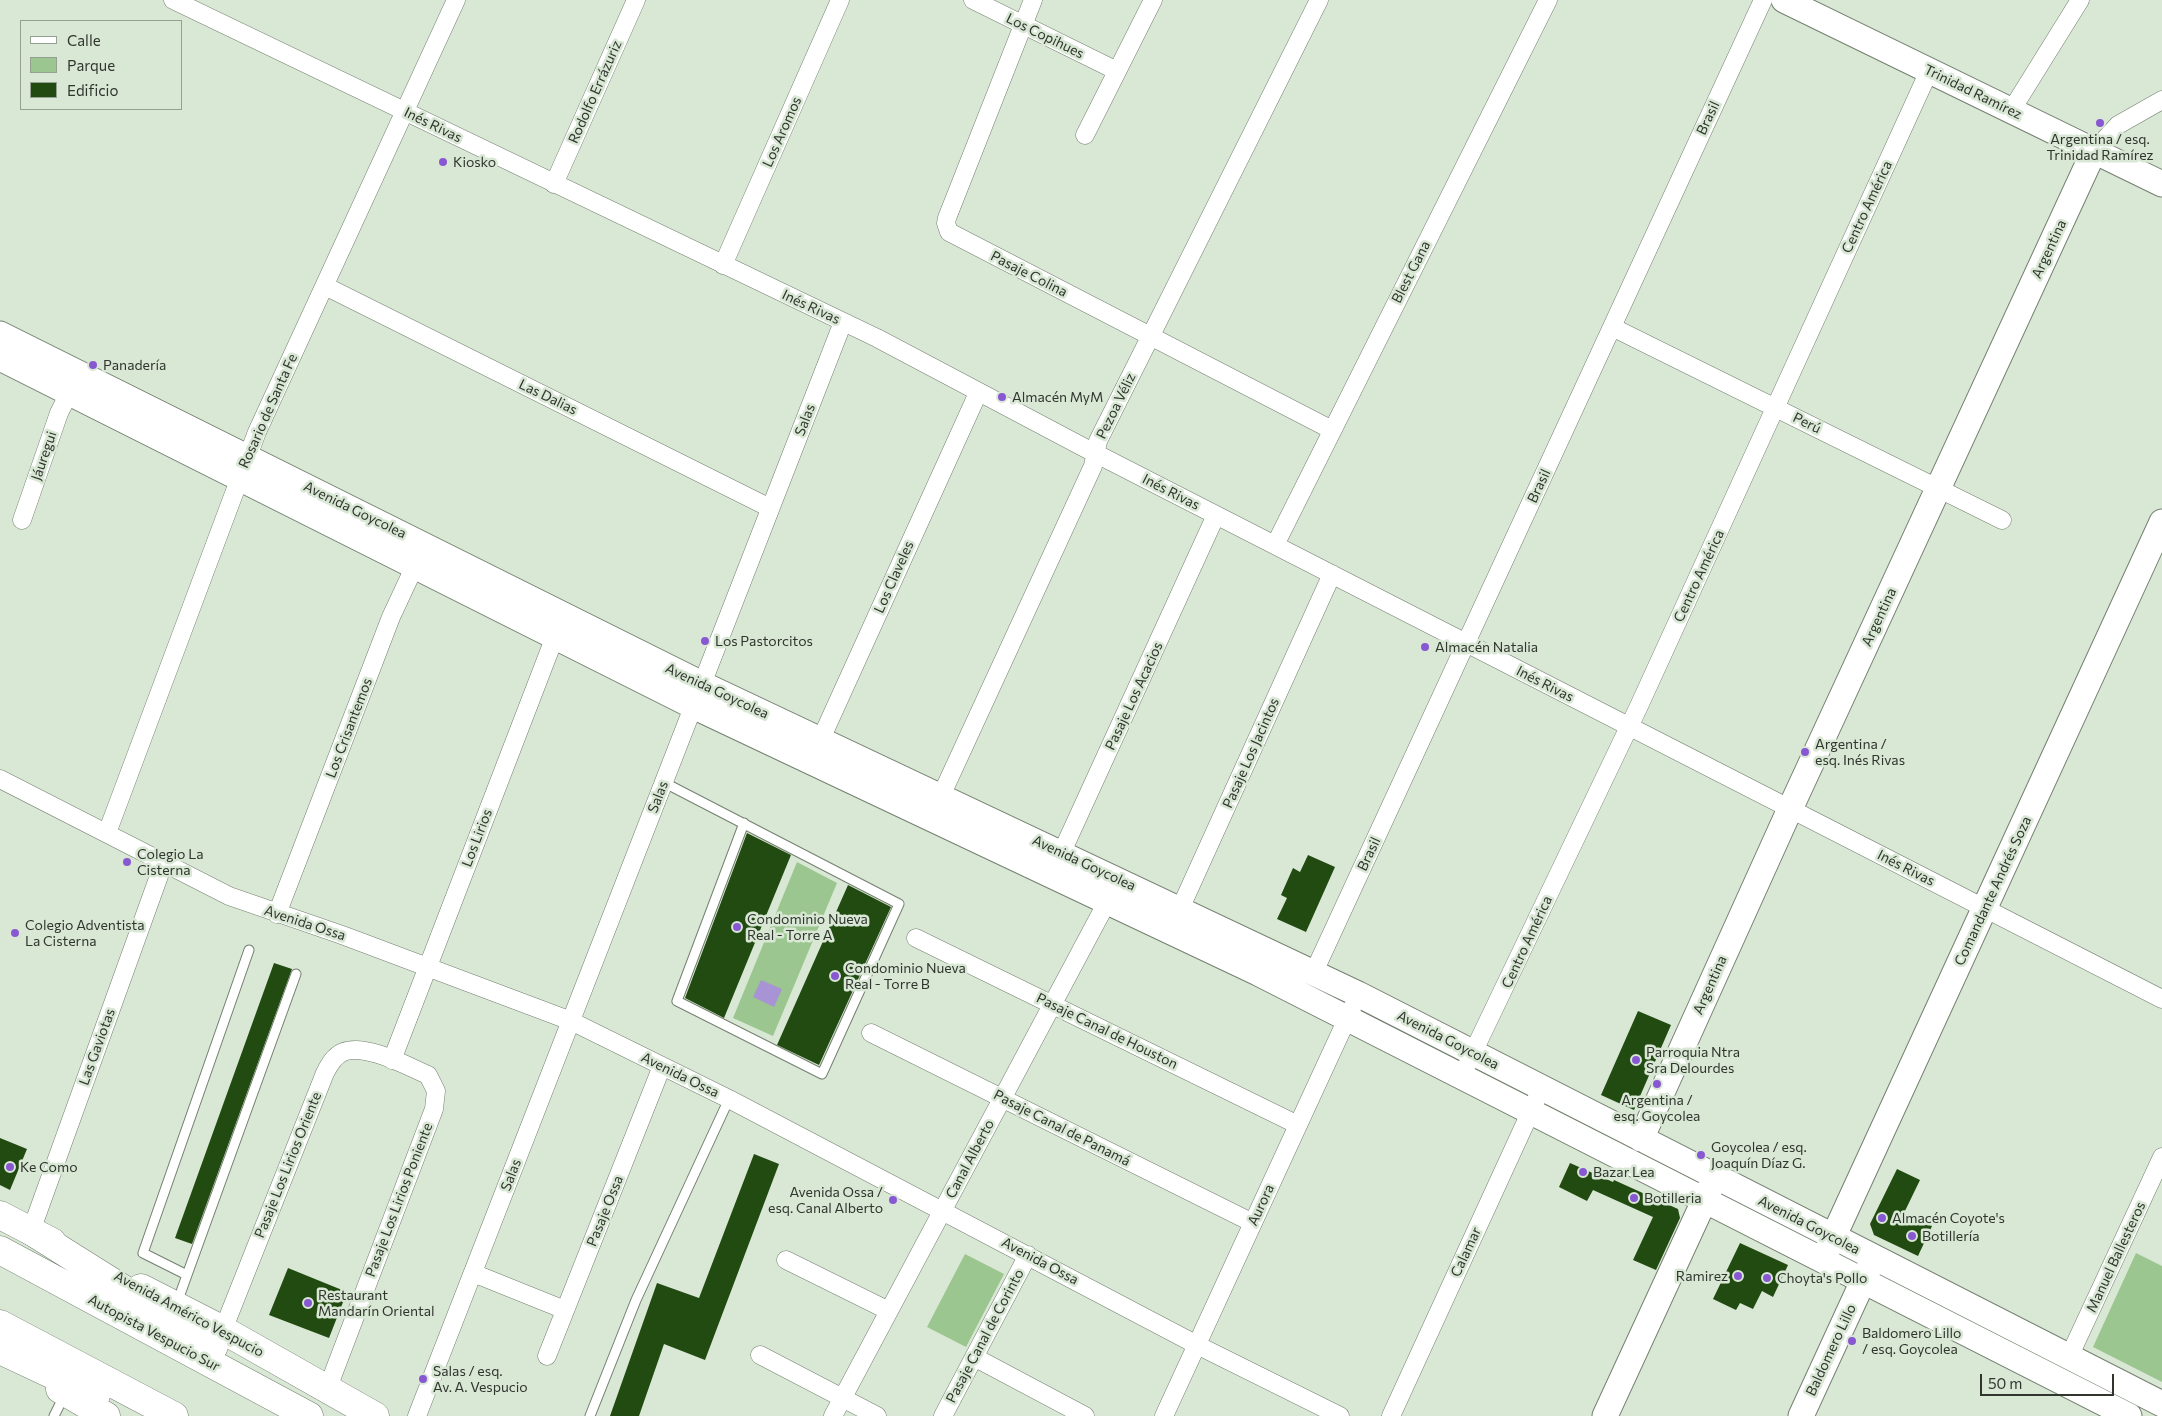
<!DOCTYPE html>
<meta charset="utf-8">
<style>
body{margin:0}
#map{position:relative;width:2162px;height:1416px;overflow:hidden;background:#d9e7d5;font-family:Commissioner,sans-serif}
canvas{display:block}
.legend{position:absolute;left:20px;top:20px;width:162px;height:90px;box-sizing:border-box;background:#d9e7d5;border:1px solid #95a092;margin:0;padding:6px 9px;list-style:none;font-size:15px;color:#30352e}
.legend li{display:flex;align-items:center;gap:10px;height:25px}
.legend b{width:25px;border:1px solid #95a092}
.scale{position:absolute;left:1980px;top:1374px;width:134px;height:22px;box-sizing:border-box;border:2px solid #30352e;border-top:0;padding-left:6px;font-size:15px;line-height:18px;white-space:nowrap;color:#30352e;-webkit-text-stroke:4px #d9e7d5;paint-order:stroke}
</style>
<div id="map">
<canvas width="2162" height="1416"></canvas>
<ul class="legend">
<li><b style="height:6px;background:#fff"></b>Calle</li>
<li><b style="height:14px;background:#9cc68f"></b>Parque</li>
<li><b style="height:14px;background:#224b12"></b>Edificio</li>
</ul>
<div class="scale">50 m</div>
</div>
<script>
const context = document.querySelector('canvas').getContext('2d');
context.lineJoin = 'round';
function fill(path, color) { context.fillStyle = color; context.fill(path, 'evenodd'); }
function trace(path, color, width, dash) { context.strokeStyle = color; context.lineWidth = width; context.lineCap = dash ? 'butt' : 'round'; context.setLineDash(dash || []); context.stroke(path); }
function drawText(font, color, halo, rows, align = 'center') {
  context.font = font + ' Commissioner,sans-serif'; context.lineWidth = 5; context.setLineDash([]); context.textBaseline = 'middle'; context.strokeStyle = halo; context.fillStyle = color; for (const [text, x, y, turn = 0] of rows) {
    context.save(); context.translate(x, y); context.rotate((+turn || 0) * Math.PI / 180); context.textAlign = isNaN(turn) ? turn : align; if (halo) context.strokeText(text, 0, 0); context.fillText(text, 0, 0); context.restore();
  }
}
fill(new Path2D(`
 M797 862 837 883 773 1036 733 1018Z
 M2136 1253 2162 1266V1382L2093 1347Z
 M965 1254 1004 1274 966 1347 927 1327Z`), '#9cc68f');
fill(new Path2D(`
 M761 980 782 989 774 1007 753 997Z`), '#a893d4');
fill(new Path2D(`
 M747 833 791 855 724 1018 685 998Z
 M1308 855 1335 867 1306 932 1277 919 1287 898 1281 895 1293 868 1300 872Z
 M848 885 891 907 819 1065 777 1045Z
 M274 963 292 969 192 1244 175 1238Z
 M1638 1011 1671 1025 1634 1110 1601 1095Z
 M0 1138 27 1149 10 1190 0 1185Z
 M754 1154 779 1164 705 1360 664 1344 639 1416H610L657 1283 699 1298Z
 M1570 1163 1613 1182 1614 1180 1678 1209 1680 1218 1656 1270 1633 1260 1653 1217 1593 1190 1587 1201 1559 1187Z
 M1897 1169 1920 1180 1904 1213 1932 1226 1918 1256 1874 1235 1870 1224Z
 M1740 1243 1788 1265 1773 1297 1762 1291 1753 1309 1740 1303 1736 1310 1713 1299Z
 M288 1268 347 1292 329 1338 269 1315Z`), '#224b12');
const lane = new Path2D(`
 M663 782 899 904 822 1074 677 1001 744 823
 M249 950 143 1253 187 1275 296 974
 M177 1303 187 1275
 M54 1416 64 1396
 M590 1416 636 1300 729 1099`);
const street = new Path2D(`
 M173 0 877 338 1083 447 2162 999
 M973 0 1117 71
 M1033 0 947 218 946 223 949 232 1332 430
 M2011 111 2080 0
 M1085 135 1153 0
 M2094 151 2118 125 2162 100
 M554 184 636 0
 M723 265 840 0
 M325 286 770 508
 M1612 327 2002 520
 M22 520 59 413 69 393
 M1275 545 1548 0
 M816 750 978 393
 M0 779 229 896 342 935 571 1021 729 1099 1197 1345 1340 1416
 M934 804 941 796 1093 466 1098 441 1319 0
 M107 833 257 432 456 0
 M1056 865 1216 515
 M277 914 391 617 419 557
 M1175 920 1332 574
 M916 938 1298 1125
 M1314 972 1763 0
 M871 1033 1253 1223
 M392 1060 559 626
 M1468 1063 1639 706 1929 71
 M31 1231 164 862
 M786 1260 889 1311
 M473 1273 565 1310
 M223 1330 325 1073C329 1065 334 1056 343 1052 365 1043 407 1066 428 1075L436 1091 434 1109 327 1390
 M760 1355 877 1416
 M547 1356 662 1066
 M974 1357 1085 1416
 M2069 1357 2162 1157
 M417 1416 843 322
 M833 1416 1107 902
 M943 1416 1028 1255
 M1164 1416 1352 1008
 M1391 1416 1541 1089`);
const secondary = new Path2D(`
 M1784 0 2162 184
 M0 334 702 684 1358 994 2162 1404
 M0 358 693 706 1258 973 2129 1416
 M1641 1139 1790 809 2094 151
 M1826 1253 2162 522
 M1605 1416 1711 1186
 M1801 1416 1870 1266`);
const primary = new Path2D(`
 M0 1215 52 1242
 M141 1288 223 1330 375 1416
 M60 1389 106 1416`);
const highway = new Path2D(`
 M31 1231 214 1346
 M0 1250 309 1416
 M0 1324 174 1416
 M0 1350 96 1395`);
trace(lane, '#748070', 11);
trace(street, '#748070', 19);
trace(secondary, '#748070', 27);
trace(primary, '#748070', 29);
trace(highway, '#748070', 29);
trace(lane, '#fff', 9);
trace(street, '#fff', 18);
trace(secondary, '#fff', 25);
trace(primary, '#fff', 28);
trace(highway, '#fff', 28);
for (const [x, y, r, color] of [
 [2100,123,5,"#8858d2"],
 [443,162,5,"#8858d2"],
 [93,365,5,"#8858d2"],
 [1002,397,5,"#8858d2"],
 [705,641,5,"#8858d2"],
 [1425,647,5,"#8858d2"],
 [1805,752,5,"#8858d2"],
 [127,862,5,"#8858d2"],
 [737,927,5,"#8858d2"],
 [15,933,5,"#8858d2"],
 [835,976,5,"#8858d2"],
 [1636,1060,5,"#8858d2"],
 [1657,1084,5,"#8858d2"],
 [1701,1155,5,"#8858d2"],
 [10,1167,5,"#8858d2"],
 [1583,1172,5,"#8858d2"],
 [1634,1198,5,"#8858d2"],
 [893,1200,5,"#8858d2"],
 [1882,1218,5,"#8858d2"],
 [1912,1236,5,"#8858d2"],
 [1738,1276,5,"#8858d2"],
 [1767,1278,5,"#8858d2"],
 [308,1303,5,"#8858d2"],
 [1852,1341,5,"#8858d2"],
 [423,1379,5,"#8858d2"]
]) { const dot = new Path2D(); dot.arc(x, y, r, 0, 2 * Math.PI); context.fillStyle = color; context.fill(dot); trace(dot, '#d9e7d5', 2); }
drawText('14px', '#30352e', '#d9e7d5', [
 ["Los Copihues",1045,36,26],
 ["Rodolfo Errázuriz",595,92,-66],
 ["Trinidad Ramírez",1973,92,26],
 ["Brasil",1708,118,-65],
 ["Inés Rivas",433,125,26],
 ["Los Aromos",782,132,-66],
 ["Centro América",1867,207,-65],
 ["Argentina",2049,249,-65],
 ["Blest Gana",1411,272,-63],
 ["Pasaje Colina",1029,274,27],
 ["Inés Rivas",811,307,25],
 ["Las Dalias",548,397,26],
 ["Pezoa Véliz",1116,406,-64],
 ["Rosario de Santa Fe",268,411,-66],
 ["Salas",805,420,-69],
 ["Perú",1807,423,26],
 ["Jáuregui",44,456,-71],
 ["Brasil",1539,486,-65],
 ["Inés Rivas",1171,492,27],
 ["Avenida Goycolea",355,510,26],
 ["Centro América",1699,576,-65],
 ["Los Claveles",894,577,-66],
 ["Argentina",1879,617,-65],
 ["Inés Rivas",1545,684,27],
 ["Avenida Goycolea",717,691,25],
 ["Pasaje Los Acacios",1134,696,-65],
 ["Los Crisantemos",349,728,-69],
 ["Pasaje Los Jacintos",1251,753,-66],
 ["Salas",658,797,-69],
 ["Los Lirios",477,838,-69],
 ["Brasil",1369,854,-65],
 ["Avenida Goycolea",1084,863,25],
 ["Inés Rivas",1906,868,27],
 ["Comandante Andrés Soza",1993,891,-65],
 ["Avenida Ossa",305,923,18],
 ["Centro América",1527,942,-65],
 ["Argentina",1710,985,-66],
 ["Pasaje Canal de Houston",1107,1031,26],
 ["Avenida Goycolea",1448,1040,27],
 ["Las Gaviotas",97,1047,-70],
 ["Avenida Ossa",680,1075,26],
 ["Pasaje Canal de Panamá",1062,1128,27],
 ["Canal Alberto",970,1159,-62],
 ["Pasaje Los Lirios Oriente",288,1165,-68],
 ["Salas",511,1175,-69],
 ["Pasaje Los Lirios Poniente",399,1200,-69],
 ["Aurora",1261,1205,-65],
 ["Pasaje Ossa",605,1211,-68],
 ["Avenida Goycolea",1809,1225,27],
 ["Calamar",1466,1252,-65],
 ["Manuel Ballesteros",2116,1257,-65],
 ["Avenida Ossa",1040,1261,28],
 ["Avenida Américo Vespucio",189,1314,28],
 ["Autopista Vespucio Sur",154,1333,28],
 ["Pasaje Canal de Corinto",985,1336,-62],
 ["Baldomero Lillo",1831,1350,-65]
]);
drawText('14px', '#30352e', '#d9e7d5', [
 ["Argentina / esq.",2100,139,"center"],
 ["Trinidad Ramírez",2100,155,"center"],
 ["Kiosko",453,162],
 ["Panadería",103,365],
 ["Almacén MyM",1012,397],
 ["Los Pastorcitos",715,641],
 ["Almacén Natalia",1435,647],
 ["Argentina /",1815,744],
 ["esq. Inés Rivas",1815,760],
 ["Colegio La",137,854],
 ["Cisterna",137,870],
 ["Condominio Nueva",747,919],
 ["Real - Torre A",747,935],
 ["Colegio Adventista",25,925],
 ["La Cisterna",25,941],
 ["Condominio Nueva",845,968],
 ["Real - Torre B",845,984],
 ["Parroquia Ntra",1646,1052],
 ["Sra Delourdes",1646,1068],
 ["Argentina /",1657,1100,"center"],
 ["esq. Goycolea",1657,1116,"center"],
 ["Goycolea / esq.",1711,1147],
 ["Joaquín Díaz G.",1711,1163],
 ["Ke Como",20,1167],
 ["Bazar Lea",1593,1172],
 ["Avenida Ossa /",883,1192,"right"],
 ["esq. Canal Alberto",883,1208,"right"],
 ["Botilleria",1644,1198],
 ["Almacén Coyote's",1892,1218],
 ["Botillería",1922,1236],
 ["Ramirez",1728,1276,"right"],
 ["Choyta's Pollo",1777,1278],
 ["Restaurant",318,1295],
 ["Mandarín Oriental",318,1311],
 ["Baldomero Lillo",1862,1333],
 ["/ esq. Goycolea",1862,1349],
 ["Salas / esq.",433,1371],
 ["Av. A. Vespucio",433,1387]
], 'left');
</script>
